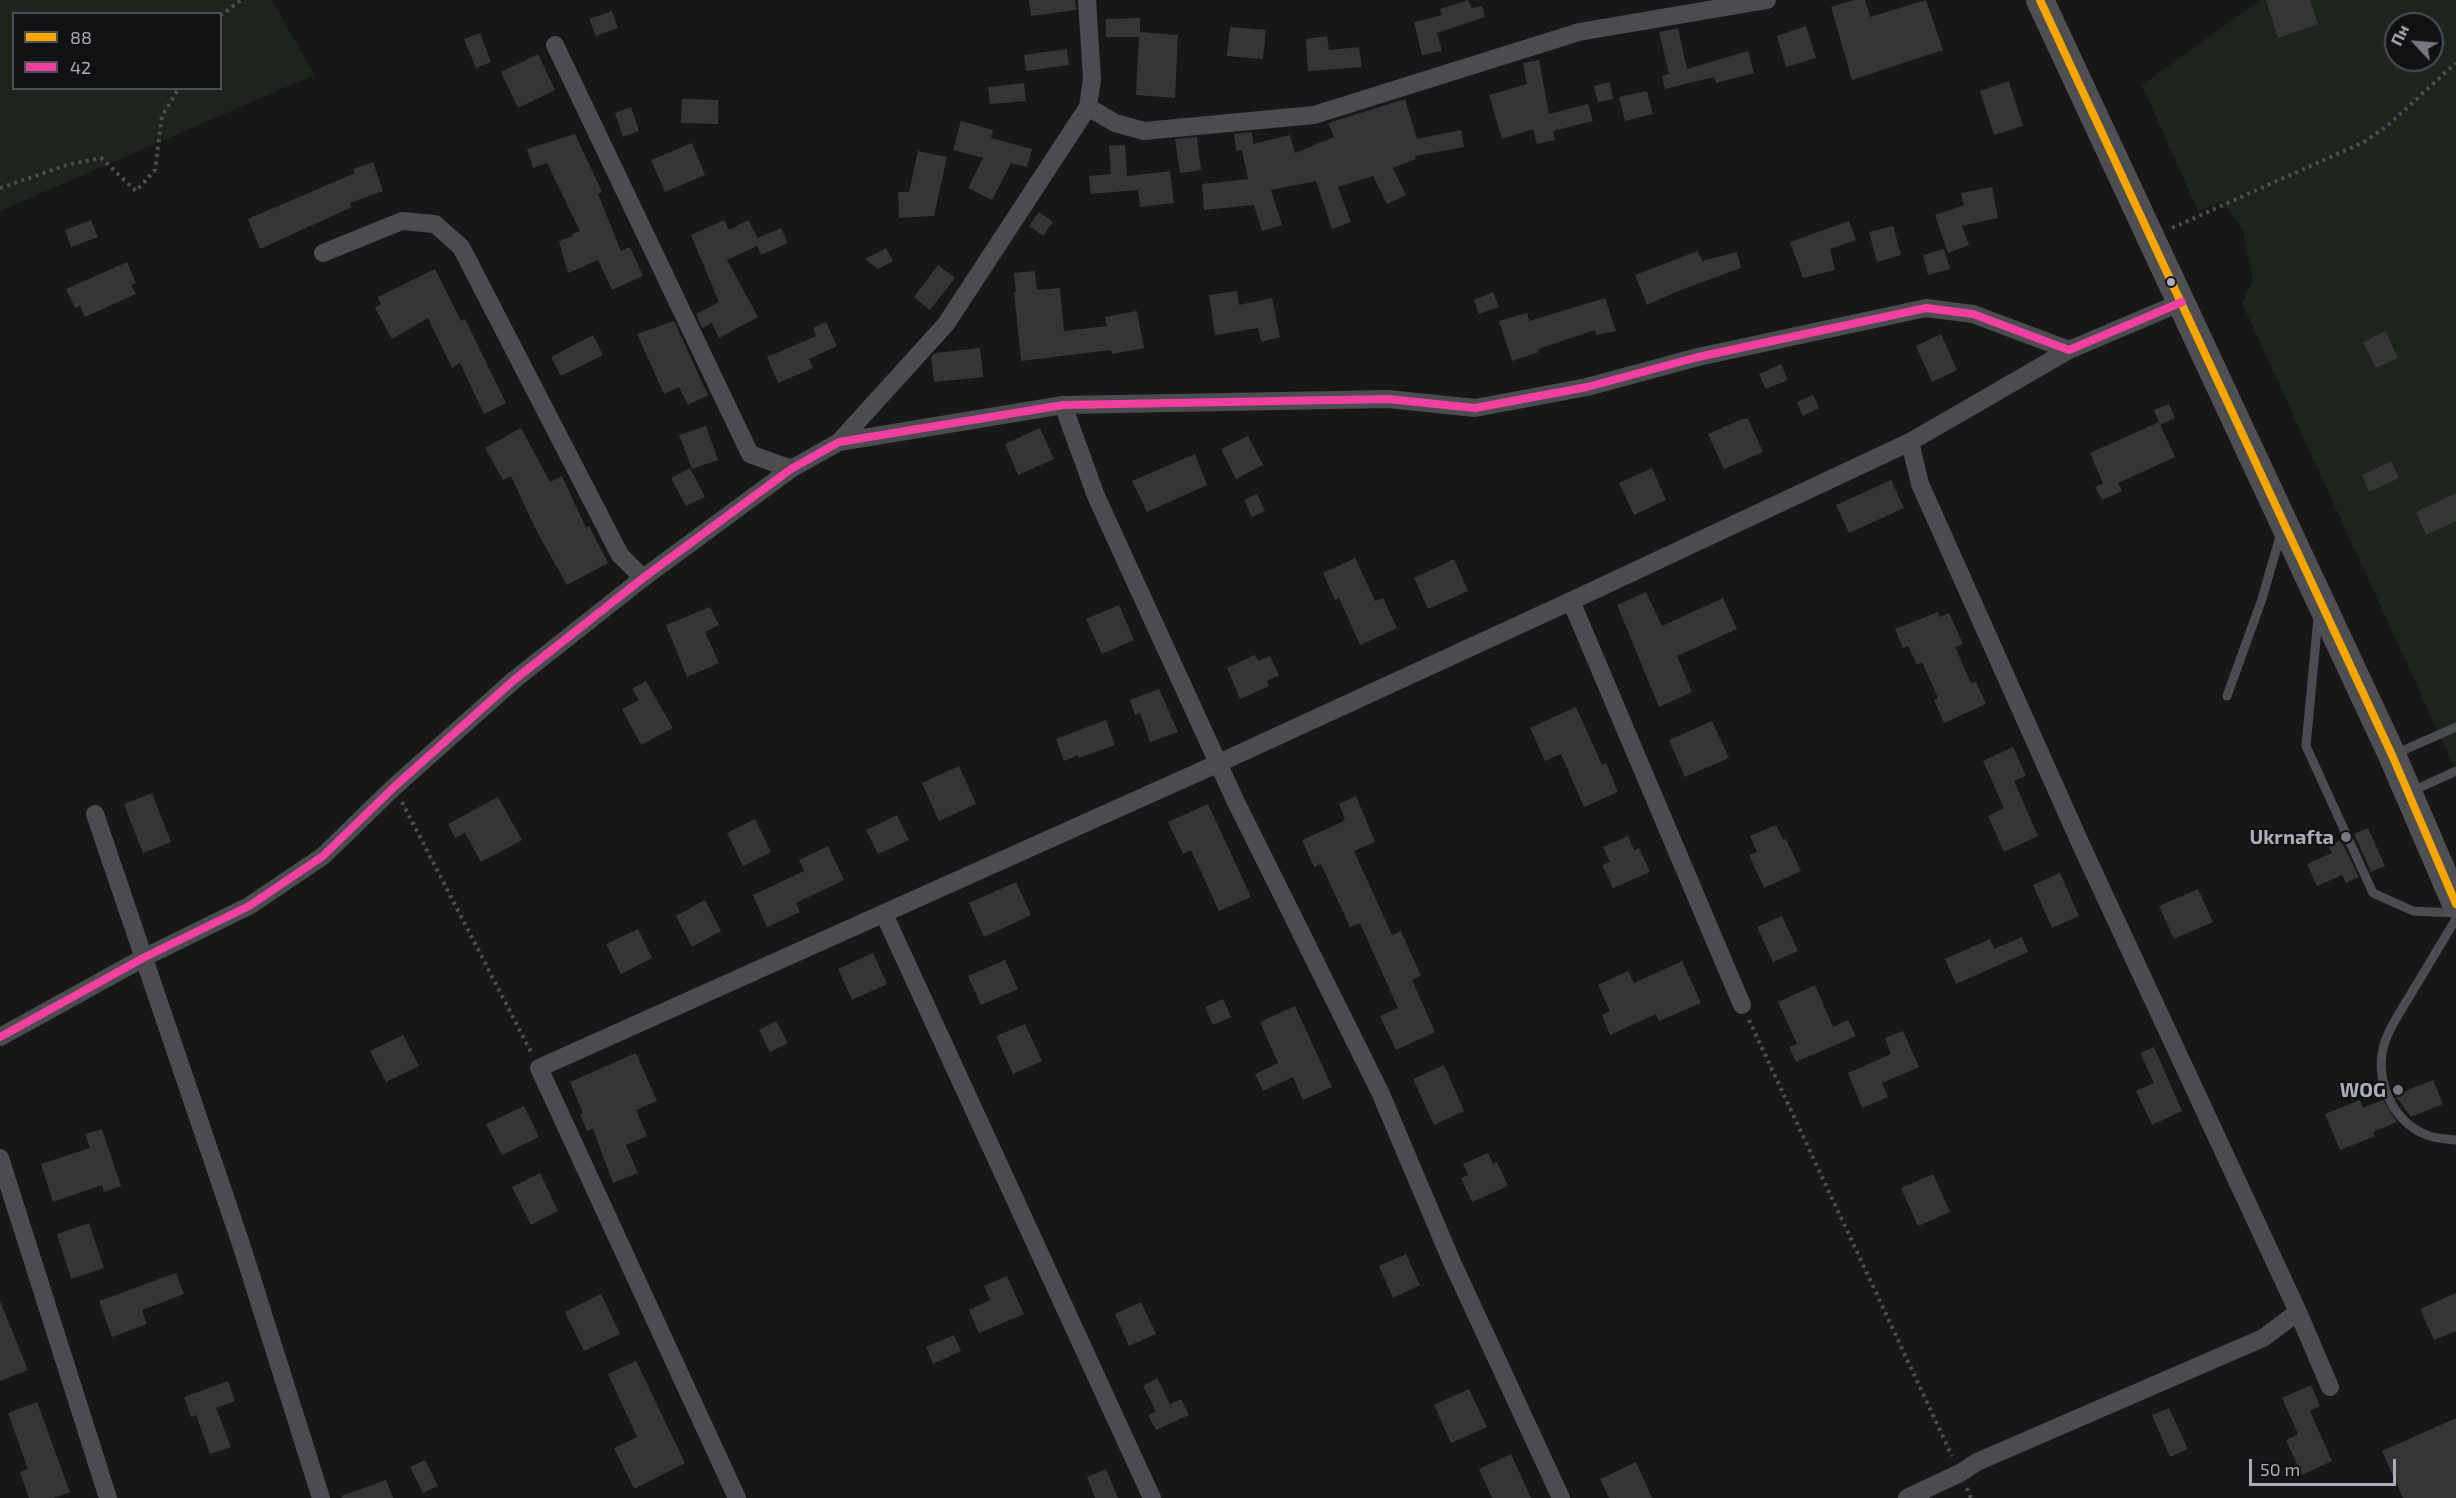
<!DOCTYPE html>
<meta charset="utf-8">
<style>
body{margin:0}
#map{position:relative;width:2456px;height:1498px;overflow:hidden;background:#171717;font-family:"Exo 2",sans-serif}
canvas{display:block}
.legend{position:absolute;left:12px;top:12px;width:210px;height:78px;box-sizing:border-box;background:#111113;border:2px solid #4d4f55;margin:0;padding:8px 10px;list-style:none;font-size:18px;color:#a8adb8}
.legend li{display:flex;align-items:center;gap:12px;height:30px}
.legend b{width:30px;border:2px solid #4d4f55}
.north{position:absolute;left:2384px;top:12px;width:60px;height:60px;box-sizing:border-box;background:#111113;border:2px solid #4d4f55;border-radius:50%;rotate:296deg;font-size:16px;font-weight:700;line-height:24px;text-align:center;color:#a8adb8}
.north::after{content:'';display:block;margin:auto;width:21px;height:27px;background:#757880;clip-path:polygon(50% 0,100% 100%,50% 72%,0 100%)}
.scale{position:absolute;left:2249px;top:1459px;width:147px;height:27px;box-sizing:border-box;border:3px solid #a8adb8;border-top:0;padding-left:8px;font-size:18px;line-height:21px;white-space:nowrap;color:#a8adb8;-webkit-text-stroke:4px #111113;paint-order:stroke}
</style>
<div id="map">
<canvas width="2456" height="1498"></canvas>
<ul class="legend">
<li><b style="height:8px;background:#f7a600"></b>88</li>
<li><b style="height:8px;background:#f240a1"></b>42</li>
</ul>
<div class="north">Пн</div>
<div class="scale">50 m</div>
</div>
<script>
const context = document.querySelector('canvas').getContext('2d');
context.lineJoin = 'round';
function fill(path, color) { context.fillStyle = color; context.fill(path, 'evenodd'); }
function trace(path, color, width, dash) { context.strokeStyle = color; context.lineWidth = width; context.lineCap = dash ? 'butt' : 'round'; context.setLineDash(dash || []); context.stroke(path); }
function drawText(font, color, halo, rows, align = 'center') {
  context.font = font + ' "Exo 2",sans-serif'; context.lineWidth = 4.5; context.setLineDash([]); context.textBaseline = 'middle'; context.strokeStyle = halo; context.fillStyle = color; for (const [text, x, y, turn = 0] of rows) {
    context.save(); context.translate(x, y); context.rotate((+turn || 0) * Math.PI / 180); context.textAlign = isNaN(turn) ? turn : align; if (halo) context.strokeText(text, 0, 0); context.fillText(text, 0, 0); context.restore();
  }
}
fill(new Path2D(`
 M0 0H272L314 75 0 211ZM14 14H220V88H14Z
 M2260 0H2456V771L2242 303 2253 280 2242 227 2221 201 2198 211 2142 85ZM2396 24H2432V60H2396Z`), '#1d241e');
fill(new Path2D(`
 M1029 0H1075L1076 10 1031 16Z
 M1468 0 1472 8 1482 6 1485 17 1437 33 1442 51 1422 55 1414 22 1442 15 1440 9Z
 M1854 0H1865L1870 17 1926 0 1943 50 1852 80 1831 7Z
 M2266 0H2310L2318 24 2278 38Z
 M612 11 618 28 596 36 589 19Z
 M1140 18V32L1178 35 1175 98 1136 95 1139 37H1106V19Z
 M1806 26 1816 58 1786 67 1777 36Z
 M1230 27 1266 30 1263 59 1227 56Z
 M1678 28 1687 69 1748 51 1754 73 1716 83 1714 77 1665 89 1662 76 1669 74 1659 32Z
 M480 33 491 62 476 68 464 39Z
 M1327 36 1329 50 1359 47 1362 67 1308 71 1306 39Z
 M1067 49 1069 65 1026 71 1024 55Z
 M538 54 555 90 518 108 501 72Z
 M1539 60 1549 114 1588 104 1593 121 1553 131 1555 140 1537 144 1533 129 1502 139 1489 95 1527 84 1523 63Z
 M2009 81 2023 126 1994 135 1980 91Z
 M1610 82 1613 99 1598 102 1594 86Z
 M1024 83 1026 101 990 104 988 87Z
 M1647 91 1653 114 1625 121 1619 97Z
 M682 99 718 100V124L681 123Z
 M1405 99 1417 139 1461 130 1464 147 1415 156 1416 159 1393 168 1406 195 1387 204 1373 176 1338 187 1351 222 1332 229 1316 181 1271 190 1282 225 1262 231 1254 205 1204 210 1202 184 1248 179 1242 150 1236 151 1234 134 1252 132 1253 144 1290 135 1295 153 1334 137 1328 123Z
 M631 107 639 131 623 137 615 113Z
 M961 121 993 130 991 138 1032 149 1027 167 1011 163 992 200 968 188 983 158 953 150Z
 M575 134 602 192 598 194 621 251 630 247 643 276 612 290 598 260 568 273 559 241 573 236 572 234 580 231 547 163 533 168 527 149Z
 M1197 137 1201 170 1180 173 1175 139Z
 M692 143 705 175 665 192 651 160Z
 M1125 145 1127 176 1170 171 1174 203 1140 207 1138 190 1091 194 1089 176 1111 174 1109 146Z
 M918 151 947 157 934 216 899 218 898 192H909Z
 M373 162 383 191 350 203 352 207 260 249 248 219 355 173 353 169Z
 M1992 187 1998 218 1962 226 1969 245 1948 253 1935 215 1964 205 1961 193Z
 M1039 212 1053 222 1043 236 1029 226Z
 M91 220 98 237 71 247 65 230Z
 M724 220 729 230 748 220 758 238 781 228 788 243 761 255 757 246 727 260 758 317 719 338 712 323 702 328 696 314 719 302 691 235Z
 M1849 221 1856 240 1830 249 1835 270 1803 278 1790 242Z
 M1893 226 1901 255 1877 262 1869 232Z
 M886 248 893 261 878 269 865 259Z
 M1944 249 1950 269 1928 275 1923 255Z
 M1698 251 1702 261 1737 252 1741 268 1678 291 1647 305 1635 275Z
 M127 262 136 283 131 285 136 294 85 317 80 306 75 308 66 289Z
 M938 265 955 278 930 310 914 297Z
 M435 269 461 321 465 319 506 403 484 414 460 363 452 368 428 318 392 339 375 308 381 304 378 297Z
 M1035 271 1037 290 1060 288 1064 331 1107 326 1105 317 1137 311 1144 348 1112 354 1111 350 1021 361 1014 292H1016L1014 273Z
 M1237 291 1239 305 1272 298 1280 337 1261 342 1258 328 1215 335 1209 295Z
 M1493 292 1499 307 1479 314 1474 300Z
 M1605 298 1616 331 1596 335 1595 330 1538 349 1539 352 1512 361 1499 321 1527 313 1529 321Z
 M674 321 708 395 688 405 679 387 664 394 637 334Z
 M826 322 837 346 809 359 813 368 778 383 767 357 816 336 813 328Z
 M2386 331 2398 358 2376 368 2363 342Z
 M1941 334 1957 370 1932 382 1916 346Z
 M593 335 603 355 561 376 551 357Z
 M980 348 983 377 934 382 931 357 935 353Z
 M1781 364 1788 380 1766 389 1759 374Z
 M1813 395 1819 408 1803 416 1797 402Z
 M2169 404 2175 418 2160 425 2154 410Z
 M1742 419H1748L1763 452 1724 469 1708 434Z
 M2159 422 2175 457 2118 483 2122 491 2102 500 2095 487 2103 483 2090 453Z
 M706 426 718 460 692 469 679 435Z
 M521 428 550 482 562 476 586 528 589 526 608 563 567 585 536 530 511 476 503 480 485 448Z
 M1040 428 1054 459 1018 475 1005 444Z
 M1248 436 1263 465 1236 479 1221 449Z
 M1195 454 1207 485 1147 512 1132 481Z
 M2391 461 2399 478 2369 492 2362 475Z
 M690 468 705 497 686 506 671 478Z
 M1652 468 1666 500 1634 515 1619 483Z
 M1891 480 1904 508 1849 533 1836 505Z
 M2456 493V521L2426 535 2416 512Z
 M1257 494 1265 511 1252 517 1244 500Z
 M1355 558 1375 601 1383 598 1397 628 1360 645 1339 598 1335 600 1323 573Z
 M1454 559 1468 591 1428 609 1414 578Z
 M1646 592 1662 626 1723 598 1737 629 1677 656 1692 692 1659 707 1617 605Z
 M1119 605 1134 640 1102 654 1086 619Z
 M710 607 719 625 705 632 719 663 687 677 666 625Z
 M1938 612 1940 617 1949 613 1963 644 1955 647 1971 683 1976 682 1986 704 1944 723 1934 700 1938 698 1922 662 1917 665 1908 646 1903 648 1895 629Z
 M1255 655 1258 661 1270 656 1279 675 1267 681 1269 686 1240 699 1227 668Z
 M646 681 673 728 641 745 622 709 639 700 632 689Z
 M1159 689 1178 732 1150 742 1140 713 1135 715 1130 700Z
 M1576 707 1602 765 1606 763 1618 792 1584 807 1561 754 1545 761 1530 728Z
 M1106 720 1115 745 1079 758 1078 755 1064 761 1056 739Z
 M1712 721 1729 758 1685 777 1669 740Z
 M2013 747 2026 776 2014 781 2038 836 2004 852 1988 816 2004 808 1983 761Z
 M959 766 976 804 939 821 922 783Z
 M152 793 171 842 143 853 124 804Z
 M1356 796 1375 842 1354 851 1392 935 1401 931 1421 976 1412 980 1435 1032 1396 1050 1380 1016 1398 1008 1360 923 1350 927 1321 864 1314 867 1302 840 1342 822 1345 819 1339 804Z
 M498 797 522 840 481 862 465 833 455 838 448 824Z
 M1208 804 1251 897 1219 911 1191 850 1183 854 1168 822Z
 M897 815 909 840 878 854 866 830Z
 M755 819 771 852 743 866 727 833Z
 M1776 825 1783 840 1786 839 1801 871 1764 888 1749 855 1757 852 1750 836Z
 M2368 828 2385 866 2371 872 2354 834Z
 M1628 836 1634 850 1639 848 1650 872 1613 888 1602 865 1610 862 1603 847Z
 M2341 840 2359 877 2346 883 2342 875 2317 886 2307 864 2332 853 2329 846Z
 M828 846 844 880 796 903 800 912 767 927 753 895 804 871 799 860Z
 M2060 873 2079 916 2052 928 2033 885Z
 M1016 882 1031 915 984 937 969 903Z
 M2198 889 2213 922 2174 939 2159 906Z
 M705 900 721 931 692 947 676 916Z
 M1782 916 1798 951 1773 962 1757 927Z
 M638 929 652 958 621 974 606 944Z
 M2022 937 2028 952 1956 984 1945 959 1990 939 1994 949Z
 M873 953 887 984 852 1000 838 969Z
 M1005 960 1018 989 981 1005 968 976Z
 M1682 961 1701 1003 1659 1021 1656 1014 1610 1035 1602 1015 1610 1011 1598 985 1628 971 1634 983Z
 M1815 985 1833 1027 1848 1020 1856 1036 1796 1062 1789 1047 1797 1044 1778 1002Z
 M1223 999 1231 1017 1213 1025 1205 1007Z
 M1295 1006 1332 1087 1303 1100 1293 1077 1263 1091 1255 1074 1278 1063 1260 1022Z
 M776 1021 788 1043 770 1052 759 1030Z
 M1025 1024 1042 1061 1013 1074 996 1036Z
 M1903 1031 1919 1067 1882 1083 1888 1097 1862 1108 1848 1073 1891 1054 1885 1038Z
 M403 1035 419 1066 386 1082 370 1051Z
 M2154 1047 2182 1111 2152 1125 2136 1091 2154 1083 2140 1053Z
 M636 1053 657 1101 636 1110 647 1136 626 1145 638 1173 613 1183 593 1129 587 1131 580 1114 583 1113 570 1082Z
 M1444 1065 1464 1111 1434 1125 1413 1079Z
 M2433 1080 2443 1104 2411 1117 2395 1095Z
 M2360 1100 2363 1108 2383 1100 2397 1122 2373 1132 2375 1136 2340 1150 2325 1114Z
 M524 1106 539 1137 502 1155 486 1124Z
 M102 1129 121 1186 104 1192 102 1185 53 1202 41 1164 90 1148 85 1134Z
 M1488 1153 1493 1164 1497 1162 1508 1186 1472 1202 1461 1178 1468 1175 1463 1164Z
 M540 1173 558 1211 531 1225 512 1187Z
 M1933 1174 1950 1212 1918 1226 1901 1188Z
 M89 1223 104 1268 71 1279 57 1234Z
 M1406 1254 1420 1285 1393 1298 1379 1266Z
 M176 1273 184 1294 142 1310 147 1324 112 1337 99 1301Z
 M1007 1276 1024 1314 979 1333 969 1310 990 1300 984 1286Z
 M2456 1293V1331L2434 1340 2420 1309Z
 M601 1294 620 1334 584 1351 565 1312Z
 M0 1301 28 1370 0 1381Z
 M1141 1302 1156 1334 1129 1346 1115 1314Z
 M954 1335 961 1351 933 1364 926 1347Z
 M636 1361 685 1463 634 1489 614 1448 637 1437 608 1374Z
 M1157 1378 1170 1404 1181 1399 1189 1415 1156 1430 1148 1415 1156 1411 1143 1386Z
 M228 1381 235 1401 216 1408 231 1447 210 1454 196 1415 191 1417 184 1397Z
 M2311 1385 2320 1406 2310 1411 2332 1461 2302 1475 2286 1440 2298 1434 2282 1398Z
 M1469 1389 1487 1427 1451 1443 1434 1405Z
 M37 1402 70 1492 54 1498H29L20 1472 28 1469 8 1413Z
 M2169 1408 2188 1449 2170 1457 2152 1415Z
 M2456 1418V1498H2403L2382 1451Z
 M1511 1454 1531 1498H1492L1479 1469Z
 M425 1460 438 1486 423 1493 410 1467Z
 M1636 1462 1652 1498H1609L1600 1479Z
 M1106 1469 1118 1498H1095L1087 1477Z
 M386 1480 393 1498H342L341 1496Z`), '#353536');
trace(new Path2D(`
 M220 16 241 0
 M0 188 67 165 101 158 136 191 155 170 162 116 179 88
 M2172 228 2364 142 2387 126 2456 63
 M402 802 532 1054
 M1749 1020 1952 1456
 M1967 1488 1971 1498`), '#4d4e52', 4, [3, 4.5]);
trace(new Path2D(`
 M2318 618 2306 746 2373 893 2413 911 2456 913
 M2227 696 2262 599 2281 533
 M2395 754 2456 727
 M2410 792 2456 771
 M2456 919C2440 945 2425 971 2409 997 2401 1011 2390 1026 2385 1042 2372 1079 2394 1127 2433 1137 2441 1139 2449 1139 2456 1140`), '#4b4c50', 9);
trace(new Path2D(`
 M555 45 750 454 791 469
 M1088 107 1115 123 1144 131 1314 115 1579 32 1767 0
 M323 253 402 221 435 224 461 247 620 555 643 578
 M1063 405 1096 496 1235 800 1380 1092 1451 1260 1561 1498
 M839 442 946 324 1088 107 1092 79 1087 0
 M1910 442 1920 484 2082 847 2298 1312 2330 1387
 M1571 601 1742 1005
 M95 814 241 1244 321 1498
 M884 914 1152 1498
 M0 1037 145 957 249 906 323 856 394 787 514 680 643 578 791 469 839 442 1063 405 1388 399 1475 408 1587 387 1698 357 1926 308 1973 314 2069 350 2182 302
 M0 1158 108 1498
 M737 1498 539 1068 1219 763 1571 601 1910 442 2069 350
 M1907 1498 1960 1473 1977 1462 2263 1338 2298 1312`), '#4b4c50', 18);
trace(new Path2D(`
 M2040 0 2392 755 2456 904`), '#4d4f52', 28);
trace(new Path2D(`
 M2040 0 2392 755 2456 904`), '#f7a600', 8);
trace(new Path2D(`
 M0 1037 145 957 249 906 323 856 394 787 514 680 643 578 791 469 839 442 1063 405 1388 399 1475 408 1587 387 1698 357 1926 308 1973 314 2069 350 2182 302`), '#f240a1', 8);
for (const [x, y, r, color] of [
 [2171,282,5,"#a8adb8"],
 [2346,837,6,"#757880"],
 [2398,1090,6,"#757880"]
]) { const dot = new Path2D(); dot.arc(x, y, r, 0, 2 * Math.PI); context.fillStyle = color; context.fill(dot); trace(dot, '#111113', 2); }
drawText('bold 20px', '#a8adb8', '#111113', [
 ["Ukrnafta",2334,837],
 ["WOG",2386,1090]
], 'right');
</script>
